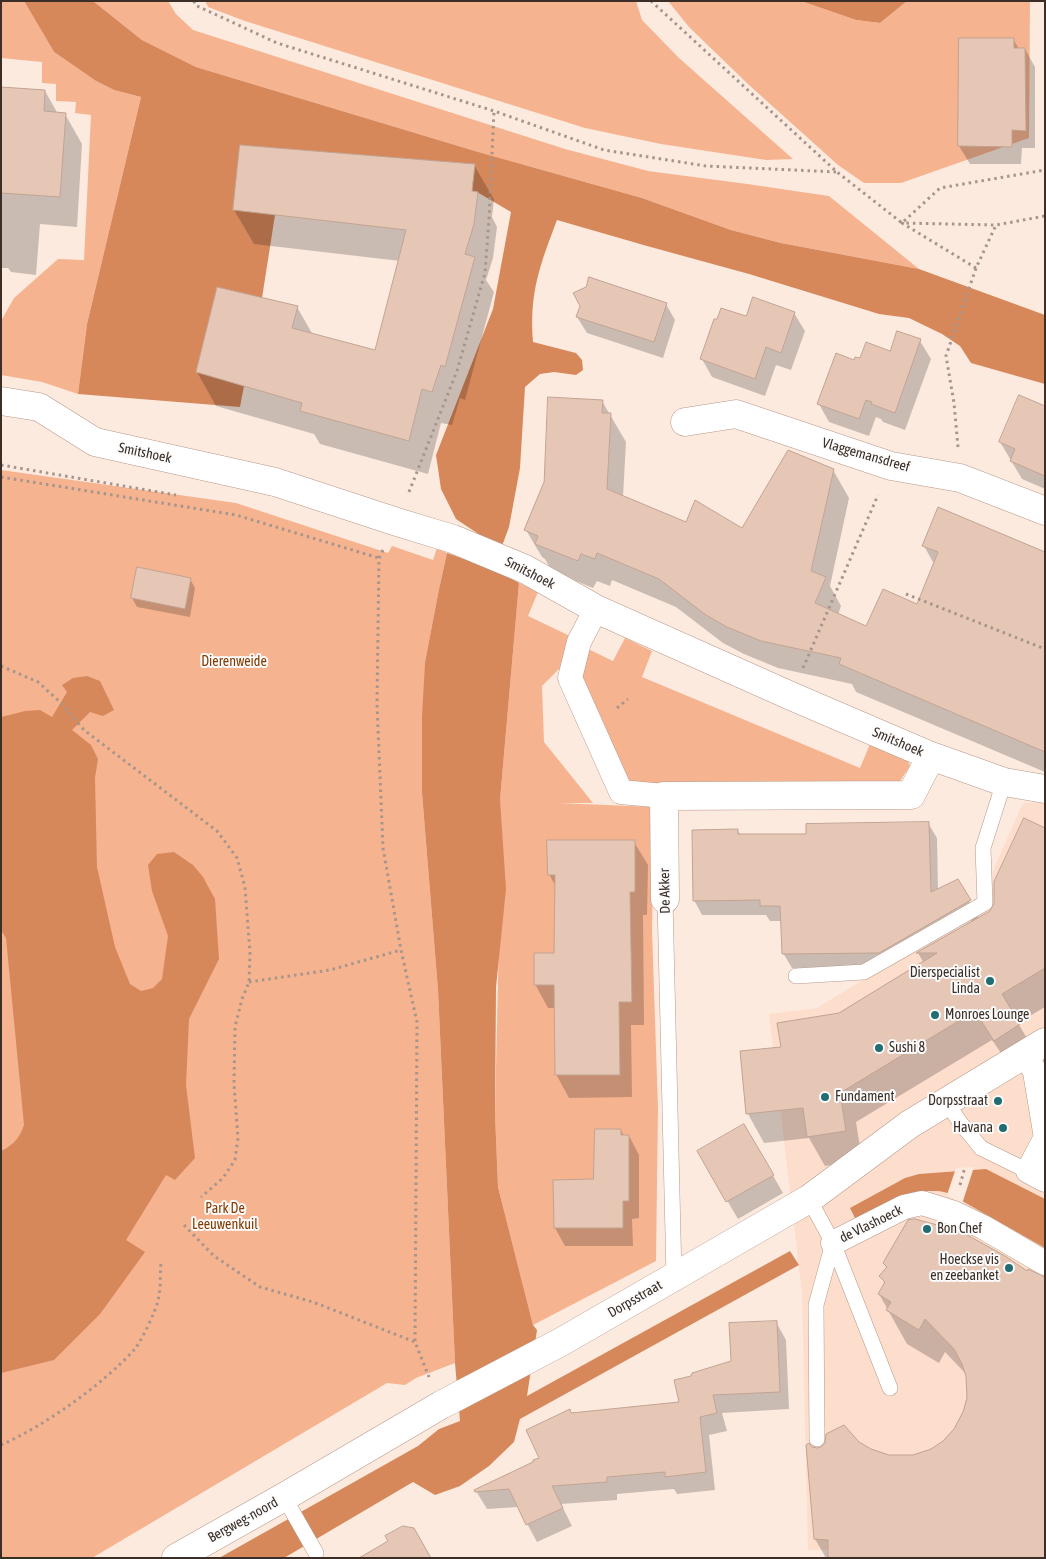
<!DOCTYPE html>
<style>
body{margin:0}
#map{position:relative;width:1046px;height:1559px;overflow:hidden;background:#fdeadf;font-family:"Asap Condensed",sans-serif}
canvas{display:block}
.frame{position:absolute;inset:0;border:2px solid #3a2e27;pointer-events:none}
</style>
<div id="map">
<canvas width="1046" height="1559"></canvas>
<div class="frame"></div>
</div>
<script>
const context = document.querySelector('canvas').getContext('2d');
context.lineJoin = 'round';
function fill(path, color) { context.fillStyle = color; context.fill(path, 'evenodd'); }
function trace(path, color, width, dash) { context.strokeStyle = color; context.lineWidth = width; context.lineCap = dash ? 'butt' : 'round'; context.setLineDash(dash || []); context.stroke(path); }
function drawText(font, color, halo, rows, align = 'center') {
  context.font = font + ' "Asap Condensed",sans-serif'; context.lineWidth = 4; context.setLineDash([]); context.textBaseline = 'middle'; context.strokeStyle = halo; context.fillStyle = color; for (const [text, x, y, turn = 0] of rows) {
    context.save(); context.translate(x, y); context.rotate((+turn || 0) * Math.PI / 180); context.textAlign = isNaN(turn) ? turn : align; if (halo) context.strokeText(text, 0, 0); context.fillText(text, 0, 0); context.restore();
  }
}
fill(new Path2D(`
 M1045 802V1553L808 1550 802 1293 769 1014 817 1008 975 911 1023 803Z`), '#fdddcc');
fill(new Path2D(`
 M1 1H24L54 52 96 81 114 90 141 97 87 324 78 394 42 382 1 375V321L14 298 58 259 84 260 91 115 75 113 76 102 56 101V84L42 83V62L1 58Z
 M93 1H168L176 14 193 30 565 149 648 171 747 184 829 196 919 269 781 243 731 230 642 198 475 151 196 67 142 40Z
 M205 1H636L642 20 679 58 793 159 766 160 661 144 585 128 245 21 208 7Z
 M668 1H801L856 20 880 23 907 1H1030L1029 138 901 183H864L838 165 749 85 689 27Z
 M1 470 236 503 388 553 392 546 433 560 437 548 447 553 439 589 425 662 422 793 438 990 455 1363 416 1378 405 1385 387 1383 92 1558H1Z
 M519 583 538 592 528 616 572 637 565 663 542 686 544 742 593 803H558L654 807 652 930 658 1108 656 1261 533 1325 498 1187 495 1113 499 935 500 800Z
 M625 638 652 651 642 677 860 768 870 744 907 759 910 766 900 781 629 785 579 677 588 649 613 661Z`), '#f6b38f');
fill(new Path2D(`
 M24 1H93L142 40 196 67 475 151 642 198 731 230 781 243 919 269 1045 315V384L971 363 960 346 942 334 909 318 879 314 749 274 647 246 557 220C540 265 529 293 533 342L576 353 582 360 583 370 576 375 554 372 540 374 525 387 520 468 509 527 502 546 480 535 456 519 441 489 436 455 493 309 511 212 477 192 240 145 234 207 275 215 262 298 217 288 196 372 244 386 240 407 78 394 87 324 141 97 114 90 96 81 54 52Z
 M801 1H907L880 23 856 20Z
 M447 553 496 570 519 583 500 800 506 889 496 987 495 1113 498 1187 533 1325 537 1330 527 1396 790 1251 799 1265 520 1419 514 1442 489 1466 460 1486 435 1495 413 1482 284 1558H219L418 1446 439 1429 460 1421 455 1363 438 990 422 793V717L425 662 439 589Z
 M87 676 100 681 114 710 103 716 90 712 72 730 91 745 98 759 95 778 97 867 115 947 130 984 141 991 153 988 162 979 168 936 152 891 148 865 157 854 174 852 193 865 203 877 215 899 219 959 189 1019 186 1085 195 1158 175 1180 166 1175 126 1240 145 1252 100 1314 54 1360 1 1373V1151C14 1145 20 1137 24 1125L6 938 1 930V717L25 711 40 710 52 717 67 692 62 685 73 678Z
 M986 1169 1045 1199V1248L948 1193 939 1191H927L906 1196 857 1222 850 1208 905 1178 919 1174Z`), '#d7885b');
fill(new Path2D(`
 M974 1167 962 1204 947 1195 956 1168Z`), '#fdeadf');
fill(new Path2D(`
 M1013 39 1019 49H1025L1035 67V148H1022L1021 164H970L959 146Z
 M1 88 45 91 58 114H65L82 144 77 227 40 224 36 275 11 272 8 268H1Z
 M474 165 494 199 492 217 497 227 493 258 486 280 494 292 465 400 460 398 452 425 441 423 428 474 320 444 314 434 216 406 197 372 218 289 297 307 313 335 376 352 400 261 254 244 234 210Z
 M666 304 675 320 663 358 587 333 577 317 581 306Z
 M794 313 805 331 791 370 776 365 765 396 712 377 702 359 747 318Z
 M920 341 931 359 905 430 883 422 881 419 876 417 869 436 829 422 819 404 855 361 891 352Z
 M602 401 626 442 623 497 687 523 743 529 833 470 849 498 830 586 841 606 838 615 867 628 917 606 934 564 924 546 1045 553V772L856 692 852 684 778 668 744 654 723 643 676 607 612 580 610 586 597 581 593 588 552 571 545 559 542 557 526 530Z
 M1045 407V489L1022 479 1000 442Z
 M190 579 195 588 190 617 137 607 132 598Z
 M928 823 937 838 938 890 957 881 979 918 994 909 1045 829V1007L1018 1023 1036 1054 1012 1069 992 1040 856 1122 862 1160 825 1166 809 1138 764 1143 748 1114 782 1048 924 963 918 953 972 922 971 920 888 967 792 968 783 953 782 921H770L766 915H702L694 900 738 831 741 836 808 835Z
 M634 842 648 865 647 915H643L644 1025H631L632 1097 569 1098 556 1074V1008H548L535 984 555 954 556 887 549 874Z
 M744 1125 783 1193 738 1219 698 1151Z
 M621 1130 624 1137 629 1136 639 1155V1218L632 1219 633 1246H565L555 1228 554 1181 595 1180Z
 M909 1221 1045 1558H826L815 1539 811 1448 817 1450 858 1443 870 1450 888 1457H913L931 1450 944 1442 956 1429 963 1416 968 1398 967 1375 945 1352 939 1363 907 1344 879 1294 885 1284 881 1276 887 1269 884 1263Z
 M776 1322 786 1340 789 1409 722 1413 727 1431 709 1435 715 1490 677 1494 674 1489 617 1494V1500L561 1504 572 1526 537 1542 518 1507 487 1509 476 1491 540 1458 571 1414 681 1403 692 1377 732 1362Z`), '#0003');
const building = new Path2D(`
 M959 38H1014V48H1025L1026 131 1012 130V147L958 146Z
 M1 87 45 90 44 111 66 113 60 197 1 193Z
 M240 145 475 164 472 191 478 192 474 224 465 254 475 257 445 367 441 365 432 392 422 389 409 441 300 411 302 403 196 372 217 287 298 306 292 328 375 350 406 230 233 210Z
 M589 277 667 303 654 342 576 317 580 306 573 293 586 287Z
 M753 297 795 312 781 353 766 347 755 379 700 359 714 319H717L721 308 746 316Z
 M897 331 921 339 895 413 871 404 872 402 866 400 859 419 817 404 836 353 854 360 855 357 860 358 866 342 890 351Z
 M1019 395 1045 406V476L1010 461 1015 449 999 442Z
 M548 397 603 400 602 413H611L607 489 686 522 695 500 742 528 788 450 834 469 811 571 826 577 815 603 866 626 883 589 917 604 938 552 922 546 938 507 1045 552V752L839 664 841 658 761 641 727 627 706 615 659 579 597 553 595 559 581 554 578 561 535 544 538 536 524 530 544 482Z
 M137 567 191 578 185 609 131 598Z
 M1024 818 1045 828V968L1002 994 1020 1024 994 1041 975 1011 840 1093 846 1131 807 1137 803 1108 746 1114 740 1051 781 1047 777 1023 839 1013 937 953H916L990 911 994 903V882Z
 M929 822 931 892 958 879 971 900 879 953 782 954 780 906H760V900L693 901 692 830 738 829V834H806V824Z
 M547 840H635V892H630L632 1002H619L620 1075H555L554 985H534V953H554L555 875H548Z
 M744 1124 774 1175 726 1202 697 1151Z
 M595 1129H621V1135H629V1201H623V1228H554L553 1180 593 1179Z
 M915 1219 960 1231 1005 1256 1027 1271 1028 1269 1045 1277V1558H828V1540L814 1539 806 1445 809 1443 812 1447 817 1448 821 1447 825 1443 826 1434 844 1425 859 1442 871 1449 889 1455H913L931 1449 943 1441 954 1429 963 1412 967 1398 966 1376 962 1364 954 1349 925 1319 919 1330 886 1310 891 1302 878 1294 885 1282 879 1276 887 1267 883 1263 908 1220Z
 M777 1321 780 1392 713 1395 717 1413 700 1417 706 1472 665 1477V1472L607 1477V1482L552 1486 563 1508 526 1525 509 1489 475 1492 474 1490 533 1462V1460L539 1458 526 1430 570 1409 571 1413 679 1402 674 1380 691 1376 692 1373 731 1361 729 1323Z
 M403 1526 414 1528 431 1558H359L388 1541 385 1536Z`);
fill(building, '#e6c7b6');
trace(building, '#c1a392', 1);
const service = new Path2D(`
 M665 899 674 1277
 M796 976 864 972 985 903 983 848 1004 782
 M946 1101 959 1121 981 1148 1028 1171
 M809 1199 833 1243 890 1388
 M817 1439 816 1305 833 1243
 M284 1497 316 1553`);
const pedestrian = new Path2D(`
 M596 609 579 642 570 678 621 792 664 796
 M1026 1054 1035 1072 1045 1132
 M1045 1139 1028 1171 1045 1180
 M833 1243 904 1207 922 1203 954 1213 983 1227 1045 1263`);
const minor = new Path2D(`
 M1 401 39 407 95 442 275 482 397 522 453 539 525 569 596 609 791 696 931 756 1004 782 1045 789
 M685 422 736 414 891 466 960 478 1045 511
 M665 899 664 796 911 795 931 756`);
const tertiary = new Path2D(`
 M176 1558 284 1497 441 1405 561 1342 809 1199 910 1124 1045 1042`);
trace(service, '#b69888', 16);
trace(pedestrian, '#b69888', 25);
trace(minor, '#b69888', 29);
trace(tertiary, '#b69888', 29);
trace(new Path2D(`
 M194 1 195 5 277 43 494 111 604 150 706 166 837 172
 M651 1 837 172 902 223 940 188 1045 170
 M976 268 902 223 996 225 1045 216
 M958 447 954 403 946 356 976 268 996 225
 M1 465 176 495
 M1 477 236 515 379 558
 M409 492 457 371 485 273 489 219 494 111
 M383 550 379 558 377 704 383 848 401 950 417 1022 415 1342 429 1377
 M906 594 1045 649
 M1 666 38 682 59 701 84 730 217 831 237 858 245 887 250 953 249 982 242 999 235 1027 234 1084 238 1138 235 1160 223 1178 201 1197
 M803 668 878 495
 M617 708 628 699
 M249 982 330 970 401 950
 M960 1185 965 1167
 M184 1225 214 1256 260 1287 313 1302 415 1342
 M1 1445C46 1425 102 1385 135 1349 140 1343 157 1309 158 1300 161 1289 160 1274 161 1262`), '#a5958c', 3, [2.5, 4]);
trace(service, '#fff', 15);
trace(pedestrian, '#fff', 24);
trace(minor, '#fff', 28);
trace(tertiary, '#fff', 28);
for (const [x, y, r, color] of [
 [990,981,5,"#216d71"],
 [935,1015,5,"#216d71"],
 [879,1048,5,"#216d71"],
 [825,1097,5,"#216d71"],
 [998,1101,5,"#216d71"],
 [1003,1128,5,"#216d71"],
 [927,1229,5,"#216d71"],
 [1009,1268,5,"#216d71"]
]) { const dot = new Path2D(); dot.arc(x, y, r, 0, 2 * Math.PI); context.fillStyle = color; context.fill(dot); trace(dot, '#fbfbfb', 2); }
drawText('14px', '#3a2e27', '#fbfbfb', [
 ["Smitshoek",145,453,12],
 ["Vlaggemansdreef",866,455,16],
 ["Smitshoek",530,573,27],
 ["Smitshoek",898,742,23],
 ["De Akker",665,891,-91],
 ["de Vlashoeck",871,1224,-26],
 ["Dorpsstraat",635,1299,-30],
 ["Bergweg-noord",243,1520,-29]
]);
drawText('14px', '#823a00', '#fbfbfb', [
 ["Dierenweide",234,662],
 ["Park De",225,1209],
 ["Leeuwenkuil",225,1225]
]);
drawText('14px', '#3a2e27', '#fbfbfb', [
 ["Dierspecialist",980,973],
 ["Linda",980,989],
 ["Monroes Lounge",945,1015,"left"],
 ["Sushi 8",889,1048,"left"],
 ["Fundament",835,1097,"left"],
 ["Dorpsstraat",988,1101],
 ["Havana",993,1128],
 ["Bon Chef",937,1229,"left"],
 ["Hoeckse vis",999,1260],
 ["en zeebanket",999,1276]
], 'right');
</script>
